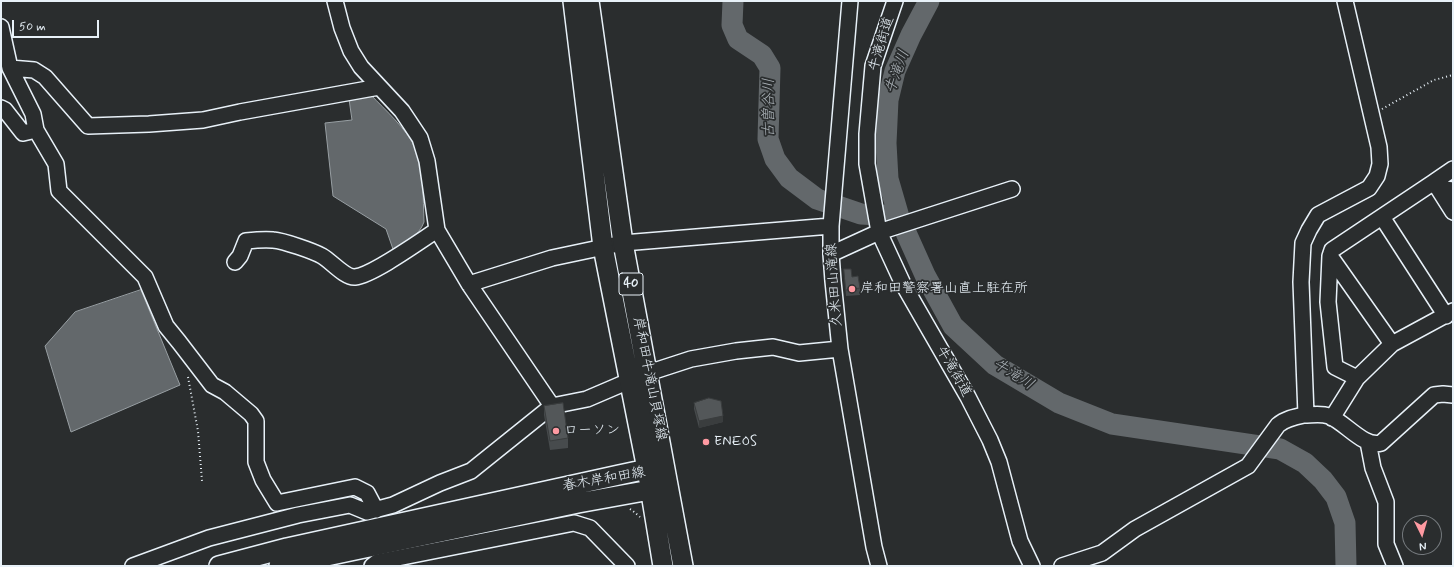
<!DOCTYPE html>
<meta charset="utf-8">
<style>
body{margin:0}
#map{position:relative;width:1454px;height:567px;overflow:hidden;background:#2a2d2e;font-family:Mynerve,sans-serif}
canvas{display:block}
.frame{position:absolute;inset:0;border:2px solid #e8f1f8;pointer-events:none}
.north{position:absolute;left:1402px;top:515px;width:40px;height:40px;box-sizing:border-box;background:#2a2d2e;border:1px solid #767b7f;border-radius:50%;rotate:175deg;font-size:11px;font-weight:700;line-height:16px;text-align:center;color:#e8f1f8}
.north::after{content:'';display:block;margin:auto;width:14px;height:18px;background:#ff9aa2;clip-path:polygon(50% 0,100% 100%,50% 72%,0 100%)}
.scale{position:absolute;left:12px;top:20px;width:87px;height:18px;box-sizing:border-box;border:2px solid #e8f1f8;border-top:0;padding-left:5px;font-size:12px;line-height:14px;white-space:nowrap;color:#e8f1f8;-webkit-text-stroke:3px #2a2d2e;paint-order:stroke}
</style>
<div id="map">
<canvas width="1454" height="567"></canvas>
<div class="frame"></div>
<div class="north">N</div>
<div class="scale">50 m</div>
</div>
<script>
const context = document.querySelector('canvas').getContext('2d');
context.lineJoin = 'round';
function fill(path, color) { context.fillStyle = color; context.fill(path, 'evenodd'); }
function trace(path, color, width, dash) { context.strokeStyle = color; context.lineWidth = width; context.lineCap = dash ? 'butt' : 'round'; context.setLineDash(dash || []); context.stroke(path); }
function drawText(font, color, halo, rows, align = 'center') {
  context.font = font + ' Mynerve,"Klee One",sans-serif'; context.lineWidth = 3.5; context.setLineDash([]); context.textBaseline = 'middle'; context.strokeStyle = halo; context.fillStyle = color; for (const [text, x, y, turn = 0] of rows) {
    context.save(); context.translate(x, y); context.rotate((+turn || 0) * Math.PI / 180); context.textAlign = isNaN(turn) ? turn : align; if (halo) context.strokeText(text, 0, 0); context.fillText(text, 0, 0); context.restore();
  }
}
const water = new Path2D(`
 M371 95C385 110 407 129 415 148 424 169 423 199 424 222 419 236 405 243 394 252L386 229 333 196 325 123 352 120 349 99Z
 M141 290 180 385 71 432 45 346 75 312Z`);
fill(water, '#63686b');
trace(water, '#989fa3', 1);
trace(new Path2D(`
 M733 1 732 25 738 39 762 55 770 68 768 139 775 159 789 178 817 199 861 214 897 216
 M929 1 911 35 895 71 888 100 886 143 888 179 899 217 925 275 953 326 995 365 1059 403 1112 424 1280 449 1305 463 1323 480 1336 497 1345 523 1346 566`), '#63686b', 21);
const minor = new Path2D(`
 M335 1 342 28 351 51 361 67 402 111 420 138 427 161 437 230 469 284 552 406
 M850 1 831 226V254L833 281 840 349 874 547 879 566
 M895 1 873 66 867 134V164L879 232 1012 189
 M1 27 10 68 34 70 45 77 88 126 149 124 203 120 240 112 379 87
 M10 68 33 114 36 130
 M1 108 5 110 23 133 36 130 56 164 59 191 145 277 166 326 179 342 212 385 225 392 251 414 256 421V462L263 480 277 503 355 487 367 493 376 510
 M1453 169 1434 182 1453 212
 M1382 217 1446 316
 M831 254 879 232 903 284 968 397 990 440 999 462 1020 541 1032 566
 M1330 256 1392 344
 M235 262 240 256 246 241C255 240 265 239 273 240 284 241 313 251 322 256 331 261 345 278 355 277 373 275 420 241 437 230
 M469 284 552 258 623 243 831 226
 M648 373 691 359 736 351 773 347 799 353 840 349
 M1357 378 1335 367 1328 302 1330 256 1332 250 1434 182 1445 189 1453 190
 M1306 415 1301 282 1303 243 1309 230 1318 215 1369 188 1377 176 1380 164 1379 147 1345 1
 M1332 418 1357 378 1392 344 1453 311
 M1368 442 1373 468 1386 502V544L1395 566
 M133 566 209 538 298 515 350 505 367 512 393 505 440 483 471 471 552 406 587 399 629 381
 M372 566 377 562 574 523 590 528 627 566
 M1062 566 1102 553 1135 529 1248 466 1278 425C1285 419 1294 417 1304 415 1312 415 1321 413 1329 416 1345 422 1364 448 1381 443L1434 395 1443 394 1453 395`);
const major = new Path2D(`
 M573 1 603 247 647 469 663 566
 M589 1 623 243 683 566
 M219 566 287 548 619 475 647 469 658 474
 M279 566 578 503 650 490 660 482`);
trace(minor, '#e8f1f8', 18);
trace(major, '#e8f1f8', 22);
trace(new Path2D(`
 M1382 109 1434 80 1453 75
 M188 377 198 431 202 481
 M630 509 633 511 640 517`), '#e8f1f8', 2, [1, 3]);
trace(minor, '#2a2d2e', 15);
trace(major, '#2a2d2e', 19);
fill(new Path2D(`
 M844 269 852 277 860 288V295L846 296Z
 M694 403 723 422 699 428 694 409Z
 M544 406 568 438V448L550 450 544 415Z`), '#474b4d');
fill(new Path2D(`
 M723 416V422L699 428V421Z`), '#3a3d3e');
const building = new Path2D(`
 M844 269H851L852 277 858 276 860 288 846 290Z
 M709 398 721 401 723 416 699 421 694 403Z
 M563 403 568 438 550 441 544 406Z`);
fill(building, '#535759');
trace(building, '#3a3d3e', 1);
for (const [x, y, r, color] of [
 [852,289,4,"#ff9aa2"],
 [556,431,4,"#ff9aa2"],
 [706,442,4,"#ff9aa2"]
]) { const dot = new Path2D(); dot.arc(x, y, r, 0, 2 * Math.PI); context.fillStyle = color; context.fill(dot); trace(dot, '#2a2d2e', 1.5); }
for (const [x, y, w] of [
 [631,284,24]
]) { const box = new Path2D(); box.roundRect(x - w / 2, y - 11, w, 22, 3); context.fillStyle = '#2a2d2e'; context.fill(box); trace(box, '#e8f1f8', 1); }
drawText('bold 13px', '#e8f1f8', null, [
 ["40",631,284]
]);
drawText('14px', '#e8f1f8', '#2a2d2e', [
 ["牛滝街道",882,44,-73],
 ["久米田山滝線",835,285,-94],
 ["牛滝街道",953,372,60],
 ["岸和田牛滝山貝塚線",649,379,79],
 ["春木岸和田線",604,480,-10]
]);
drawText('14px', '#e8f1f8', '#2a2d2e', [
 ["岸和田警察署山直上駐在所",860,289],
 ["ローソン",564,431],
 ["ENEOS",714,442]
], 'left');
drawText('italic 15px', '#acb3b9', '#2a2d2e', [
 ["牛滝川",898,72,-70],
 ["古曽谷川",770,108,-90],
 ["牛滝川",1013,375,32]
]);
</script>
